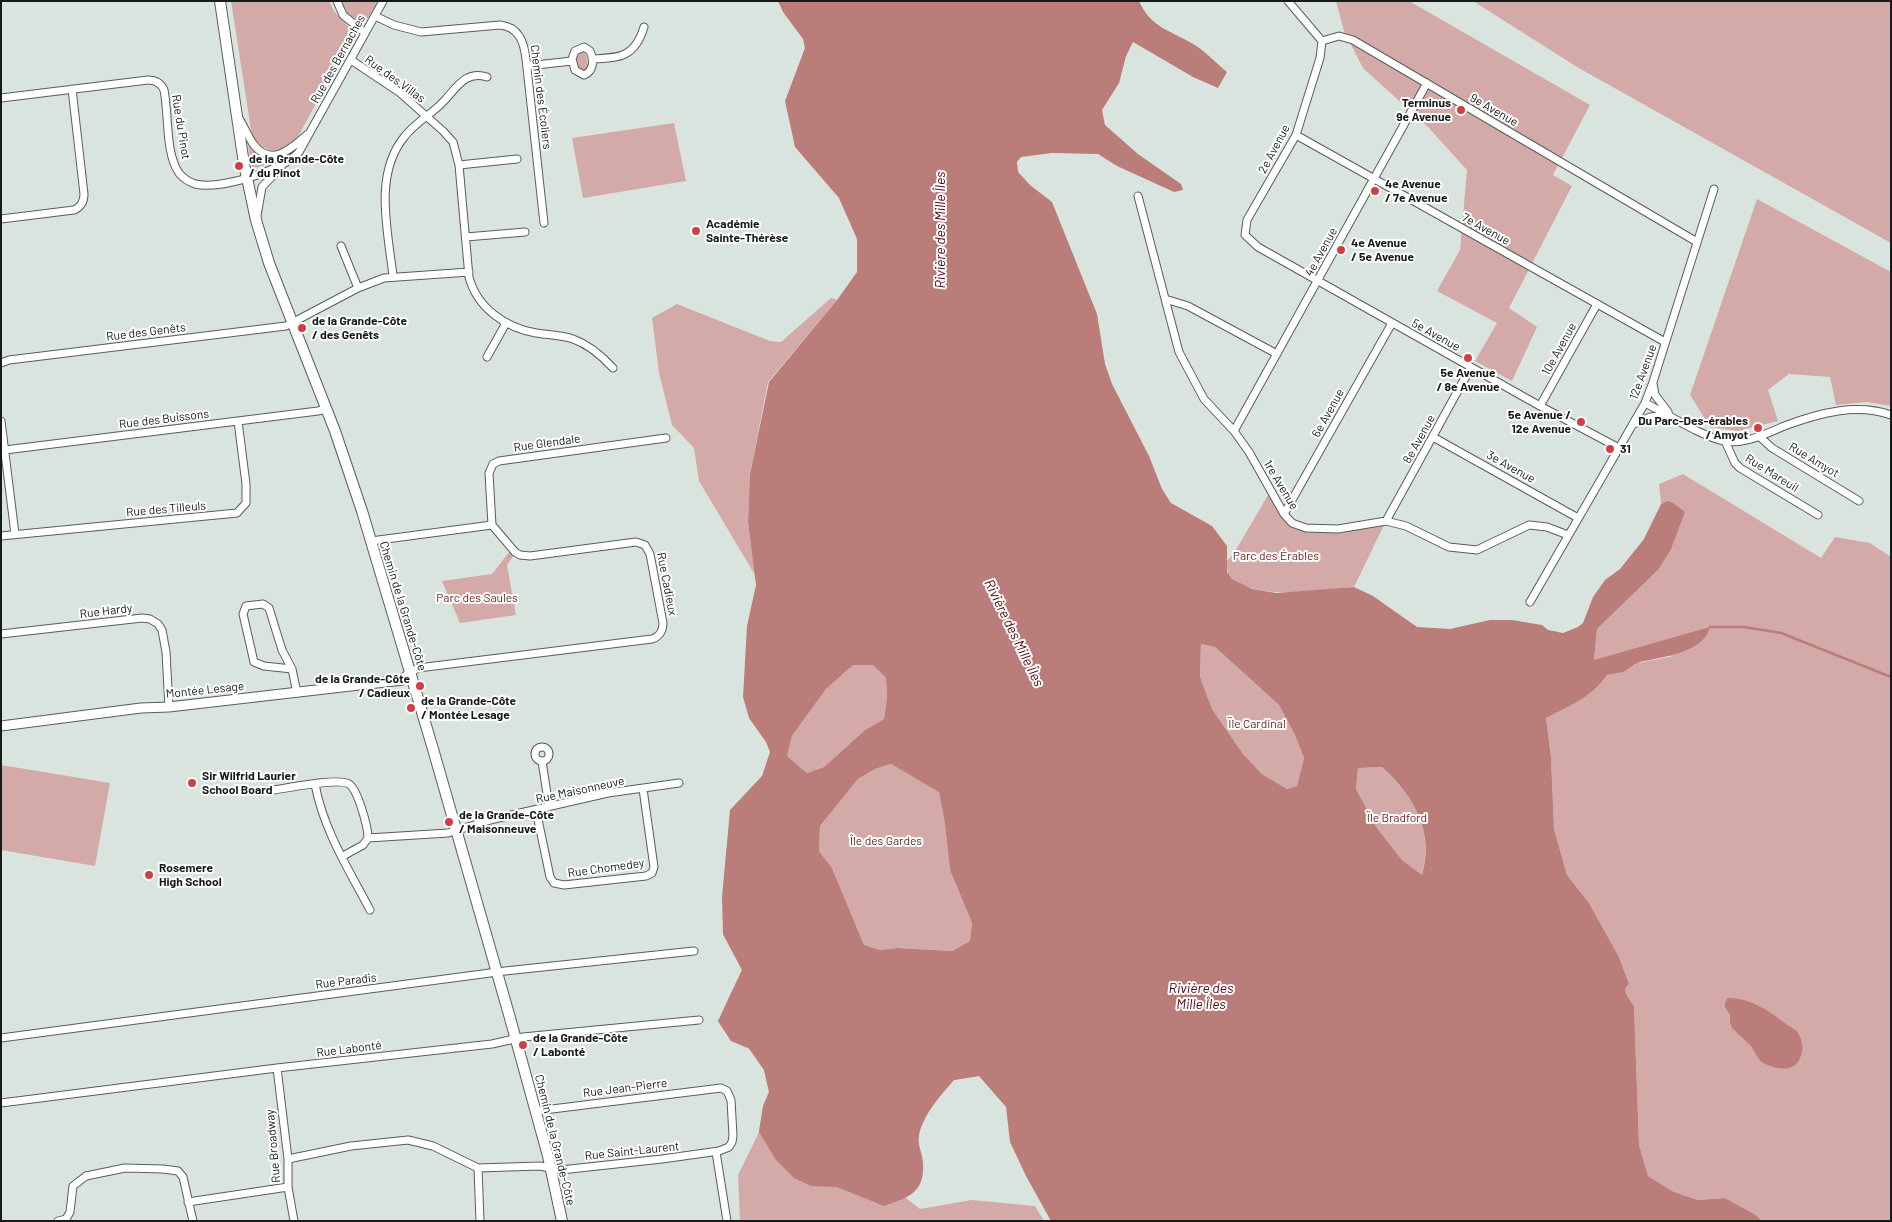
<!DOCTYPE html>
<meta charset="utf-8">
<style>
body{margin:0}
#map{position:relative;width:1892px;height:1222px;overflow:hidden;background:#dae4de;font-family:Barlow,sans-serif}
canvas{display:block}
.frame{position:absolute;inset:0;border:2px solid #161a18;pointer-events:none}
</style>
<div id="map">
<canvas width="1892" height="1222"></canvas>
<div class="frame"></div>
</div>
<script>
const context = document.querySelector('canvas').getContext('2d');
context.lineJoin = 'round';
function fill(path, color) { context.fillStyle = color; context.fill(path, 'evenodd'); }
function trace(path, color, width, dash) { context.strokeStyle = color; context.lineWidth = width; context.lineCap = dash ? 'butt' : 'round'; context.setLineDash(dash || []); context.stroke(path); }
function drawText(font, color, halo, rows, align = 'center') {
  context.font = font + ' Barlow,sans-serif'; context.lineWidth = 4; context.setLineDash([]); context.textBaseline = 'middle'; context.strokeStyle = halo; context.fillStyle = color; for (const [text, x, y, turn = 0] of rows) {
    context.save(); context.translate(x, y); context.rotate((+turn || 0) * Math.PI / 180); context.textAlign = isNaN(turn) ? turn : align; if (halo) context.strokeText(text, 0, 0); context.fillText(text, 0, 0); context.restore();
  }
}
fill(new Path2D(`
 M231 1H329L334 11 354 33 299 135C282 154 269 157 252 136Z
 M341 1H378L368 18 361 21 349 16Z
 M1336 1H1409L1590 105 1553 175 1572 186 1509 308 1537 327 1512 381 1475 361 1497 323 1437 291 1460 250 1467 170 1428 127 1363 68 1344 31Z
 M1473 1H1891V243L1577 67Z
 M583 51 586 55 588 68 582 71C577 68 575 58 578 53Z
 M674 123 686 181 583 198 572 138Z
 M248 145 258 156 268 161V164L255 168 252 167Z
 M1757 199 1891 272V406L1867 402 1836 405 1830 377 1789 374 1768 390 1778 421 1738 431 1710 427 1690 395Z
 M831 298 837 300 768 382 750 474 748 522 755 575 699 481 694 448 672 425 659 373 652 318 677 304 770 341 781 342Z
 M1683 474 1821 558 1835 537 1870 543 1891 557V1221H1762L1756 1215 1725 1198 1698 1200 1674 1192 1648 1176 1639 1145 1634 1006 1627 996 1625 989 1629 982 1619 957 1589 903 1567 875 1554 829 1551 757 1546 718C1568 706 1594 697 1607 675L1624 671 1638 663 1674 656 1621 654 1594 661 1597 629 1658 570 1667 501 1661 504 1659 484Z
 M1271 490 1284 514 1306 528H1341L1386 521 1354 587C1323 589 1256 601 1232 579 1227 575 1227 567 1227 561L1234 553Z
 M510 551 514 555 507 565 516 615 460 623 442 581 492 574Z
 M1201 644 1215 647 1279 705 1295 735 1304 758 1297 786 1287 789 1262 774 1243 754 1212 709 1200 677Z
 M853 665H873L886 678 887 698 884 719 865 730 824 767 807 773 787 756 792 736 826 689Z
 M891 764 939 791 945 824 950 870 972 923 970 941 952 951 897 948 880 950 864 945 832 868 819 851 820 826 858 779 875 769Z
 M1 765 110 783 95 866 1 850Z
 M1382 767C1414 798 1434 829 1422 875L1402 860 1377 828 1356 789 1358 768Z
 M723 934 979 1076 954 1080C941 1095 924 1114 919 1135 916 1149 927 1165 921 1181 919 1187 910 1193 906 1198L920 1209 972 1200 1035 1206 1044 1221H740L738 1175 759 1132 763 1106 769 1092 764 1070 749 1049 731 1041 718 1021 742 970Z`), '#d3aaa7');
fill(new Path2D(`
 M778 1H1139C1151 28 1170 30 1193 44 1205 51 1216 63 1227 72L1218 88 1193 77 1133 42 1126 56 1119 83 1102 110 1105 125 1138 154 1181 184 1183 190 1174 192 1117 166 1098 154 1052 153 1021 157 1017 162 1018 172 1030 185 1052 202 1097 314 1105 364 1112 384 1149 456 1162 489 1171 503 1212 526 1227 546V572L1232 579 1252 589 1276 593 1354 587 1373 596 1417 627 1450 629 1490 620H1512L1542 625 1548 630 1563 633 1578 627 1583 623 1593 597 1605 580 1620 569 1644 539 1661 504 1667 501 1673 503 1685 512 1671 549 1658 570 1597 629 1594 660 1710 627C1704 653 1661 657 1640 662 1634 664 1629 669 1623 672 1618 673 1612 674 1607 675 1593 697 1569 706 1546 718L1551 757 1554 829 1567 875 1589 903 1619 957 1629 983 1625 989 1627 996 1634 1006 1639 1145 1648 1176 1674 1192 1698 1200 1725 1198 1756 1215 1762 1221H1051L1026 1176 1010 1142 1006 1107 979 1076 954 1080C941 1095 923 1114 919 1135 917 1143 922 1153 923 1162 925 1193 909 1197 884 1206L837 1187 811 1186 794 1178 776 1160 759 1132 763 1106 769 1092 764 1070 749 1048 731 1041 718 1021 742 970 723 934 722 897 730 810 762 776 770 752 766 742 749 718 743 697 747 626 756 585 748 522 750 474 769 382 837 300 857 272V239L839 198 795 147 785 101 805 48 803 39 783 12ZM1201 644 1215 647 1279 705 1295 735 1304 758 1297 786 1287 789 1262 774 1243 754 1212 709 1200 677ZM853 665H873L886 678 887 698 884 719 865 730 824 767 807 773 787 756 792 736 826 689ZM891 764 939 792 945 824 950 870 972 923 970 941 952 951 897 948 880 950 864 945 832 868 819 851 820 826 858 779 875 769ZM1382 767C1413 795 1435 832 1422 875L1402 860 1377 828 1356 789 1358 768Z
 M1728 998C1751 998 1769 1011 1786 1024 1790 1027 1796 1029 1798 1033 1802 1040 1804 1048 1801 1055 1796 1075 1773 1069 1760 1061L1751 1046 1732 1028 1730 1022V1015L1725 1007V1002Z`), '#bb7d79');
trace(new Path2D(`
 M1710 627H1744L1781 633 1891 677`), '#bb7d79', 2.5);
const minor = new Path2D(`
 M337 1 343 15 365 33
 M1288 1 1322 41
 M375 16 394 25 421 32 500 25C519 27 524 42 526 59L544 223
 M1322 41 1320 58 1296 135 1247 220 1245 235 1258 247 1540 406 1619 448
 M1322 41 1339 36 1353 40 1697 242
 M584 47 590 51C594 60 594 71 584 75L575 70 572 59 575 51Z
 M592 59C620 58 635 57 644 27
 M351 60 399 92 443 131 453 142 459 165 469 277C477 308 506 328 536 333 548 335 561 335 573 339 590 345 602 356 613 368
 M527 66 572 61
 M1 98 148 80C156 80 161 83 164 90 169 114 165 153 179 173 183 178 189 182 195 184 220 190 282 171 299 152L383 1
 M238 117C244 125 247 136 254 145 272 168 293 147 308 134
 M1296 135 1665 342
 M459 165 517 159
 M1138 196 1179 352 1204 399 1234 431 1249 452 1284 514 1292 523 1306 528 1338 529 1386 521 1406 526 1449 547 1477 550 1529 525 1547 527 1568 535
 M257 216 262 187 281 167
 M1 219 74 210C81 207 84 202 84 194L72 89
 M466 237 525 232
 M341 246 358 288
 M393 276C388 231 373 174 405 136 416 122 432 114 444 101 457 87 466 70 487 77
 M1165 299 1188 306 1277 354
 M487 357 506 323
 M1 363 9 360 286 326 358 288 384 278 469 272
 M1653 383 1655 395 1668 412
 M1645 403C1668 414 1700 436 1724 441 1746 445 1767 433 1787 425 1820 413 1856 403 1891 415
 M1540 406 1597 304
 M1 421 15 534
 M1634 424 1650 417 1669 415
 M1234 431 1427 83
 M1433 437 1578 518
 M1760 437 1772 448 1859 501
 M1725 441 1735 463 1740 468 1818 515
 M5 450 318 411 327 409
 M1284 514 1392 323
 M1386 521 1471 367
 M1 536 237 513 246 503V484L238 421
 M371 541 492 525
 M1530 602 1645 403 1653 382 1714 189
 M1 634 142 618 150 619 158 624 162 630 166 652 169 707
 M292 669 264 666 254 662 243 614 246 606 263 604 269 608 282 650 292 669 297 693
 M410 673 418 668 652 639C659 637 663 631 663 623L650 554 645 545 636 542 530 556 520 555 515 552 492 525 489 473 493 464 499 461 666 438
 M535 754a7 7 0 1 1 14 0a7 7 0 1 1-14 0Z
 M542 761 549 807
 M315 784C323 829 349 870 370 910
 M268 791C283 789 338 777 349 784 358 790 368 827 368 838L363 845 343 856
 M536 810 550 877 554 883 564 885 646 876 652 873 654 867 643 789
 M368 838 448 833 494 819 608 793 679 783
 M1 1038 505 971 694 951
 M277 1068 288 1159V1187L294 1221
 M1 1103 277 1068 492 1044 523 1037 699 1020
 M716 1152 727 1221
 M288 1159 351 1146 408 1140 433 1146 478 1168 540 1166 561 1170 662 1159 719 1151 729 1147 732 1142 733 1136 731 1100 727 1091 721 1088 536 1111
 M478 1168 480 1221
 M188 1202 288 1187
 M58 1221 66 1219 70 1212 73 1186 86 1176 125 1168 163 1169 178 1171 183 1177 193 1221`);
const tertiary = new Path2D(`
 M1 726 141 708 169 707 394 681 402 680 410 673`);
const secondary = new Path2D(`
 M220 1 244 164 256 220 269 263 335 431 362 511 433 749 510 1018 548 1156 562 1221`);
trace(minor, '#555f5a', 9);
trace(tertiary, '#555f5a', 11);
trace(secondary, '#555f5a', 12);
trace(minor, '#fff', 7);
trace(tertiary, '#fff', 9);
trace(secondary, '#fff', 10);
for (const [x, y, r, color] of [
 [1461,110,5,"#cf4044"],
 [239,166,5,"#cf4044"],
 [1375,191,5,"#cf4044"],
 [696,231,5,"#cf4044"],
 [1341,250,5,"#cf4044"],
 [302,328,5,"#cf4044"],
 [1468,358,5,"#cf4044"],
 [1581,422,5,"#cf4044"],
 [1758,428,5,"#cf4044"],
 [1610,449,5,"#cf4044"],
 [420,686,5,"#cf4044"],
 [411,708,5,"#cf4044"],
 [192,783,5,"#cf4044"],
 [449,822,5,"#cf4044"],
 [149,875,5,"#cf4044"],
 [523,1045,5,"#cf4044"]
]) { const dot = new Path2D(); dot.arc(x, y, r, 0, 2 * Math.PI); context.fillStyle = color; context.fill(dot); trace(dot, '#fff', 2); }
drawText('12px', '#161a18', '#fff', [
 ["Rue des Bernaches",338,59,-61],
 ["Rue des Villas",395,79,36],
 ["Chemin des Écoliers",541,97,83],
 ["9e Avenue",1494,110,30],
 ["Rue du Pinot",181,127,81],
 ["2e Avenue",1274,149,-62],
 ["7e Avenue",1486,229,29],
 ["4e Avenue",1321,252,-61],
 ["Rue des Genêts",146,332,-7],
 ["5e Avenue",1436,335,29],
 ["10e Avenue",1559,349,-61],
 ["12e Avenue",1643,372,-70],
 ["6e Avenue",1328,413,-61],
 ["Rue des Buissons",164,419,-7],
 ["8e Avenue",1419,439,-61],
 ["Rue Glendale",547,443,-8],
 ["Rue Amyot",1814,460,31],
 ["3e Avenue",1511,467,29],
 ["Rue Mareuil",1772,473,32],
 ["1re Avenue",1281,485,59],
 ["Rue des Tilleuls",166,509,-5],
 ["Rue Cadieux",667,584,79],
 ["Chemin de la Grande-Côte",403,606,73],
 ["Rue Hardy",106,611,-7],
 ["Montée Lesage",205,690,-6],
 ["Rue Maisonneuve",580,790,-12],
 ["Rue Chomedey",606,868,-8],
 ["Rue Paradis",346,981,-7],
 ["Rue Labonté",349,1049,-7],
 ["Rue Jean-Pierre",625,1088,-7],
 ["Chemin de la Grande-Côte",555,1140,76],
 ["Rue Broadway",273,1146,-95],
 ["Rue Saint-Laurent",632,1151,-6]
]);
drawText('bold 12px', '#161a18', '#fff', [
 ["Terminus",1451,103,"right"],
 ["9e Avenue",1451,117,"right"],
 ["de la Grande-Côte",249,159],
 ["/ du Pinot",249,173],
 ["4e Avenue",1385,184],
 ["/ 7e Avenue",1385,198],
 ["Académie",706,224],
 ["Sainte-Thérèse",706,238],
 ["4e Avenue",1351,243],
 ["/ 5e Avenue",1351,257],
 ["de la Grande-Côte",312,321],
 ["/ des Genêts",312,335],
 ["5e Avenue",1468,373,"center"],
 ["/ 8e Avenue",1468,387,"center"],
 ["5e Avenue /",1571,415,"right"],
 ["12e Avenue",1571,429,"right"],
 ["Du Parc-Des-érables",1748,421,"right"],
 ["/ Amyot",1748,435,"right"],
 ["31",1620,449],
 ["de la Grande-Côte",410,679,"right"],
 ["/ Cadieux",410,693,"right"],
 ["de la Grande-Côte",421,701],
 ["/ Montée Lesage",421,715],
 ["Sir Wilfrid Laurier",202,776],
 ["School Board",202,790],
 ["de la Grande-Côte",459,815],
 ["/ Maisonneuve",459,829],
 ["Rosemere",159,868],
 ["High School",159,882],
 ["de la Grande-Côte",533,1038],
 ["/ Labonté",533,1052]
], 'left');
drawText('12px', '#6e2223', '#fff', [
 ["Parc des Érables",1276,556],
 ["Parc des Saules",477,598],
 ["Ïle Cardinal",1257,724],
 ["Ïle Bradford",1397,818],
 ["Île des Gardes",886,841]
]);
drawText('italic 14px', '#53040d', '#fff', [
 ["Rivière des Mille Îles",940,230,-90],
 ["Rivière des Mille Îles",1014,633,64],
 ["Rivière des",1201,988],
 ["Mille Îles",1201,1004]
]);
</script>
